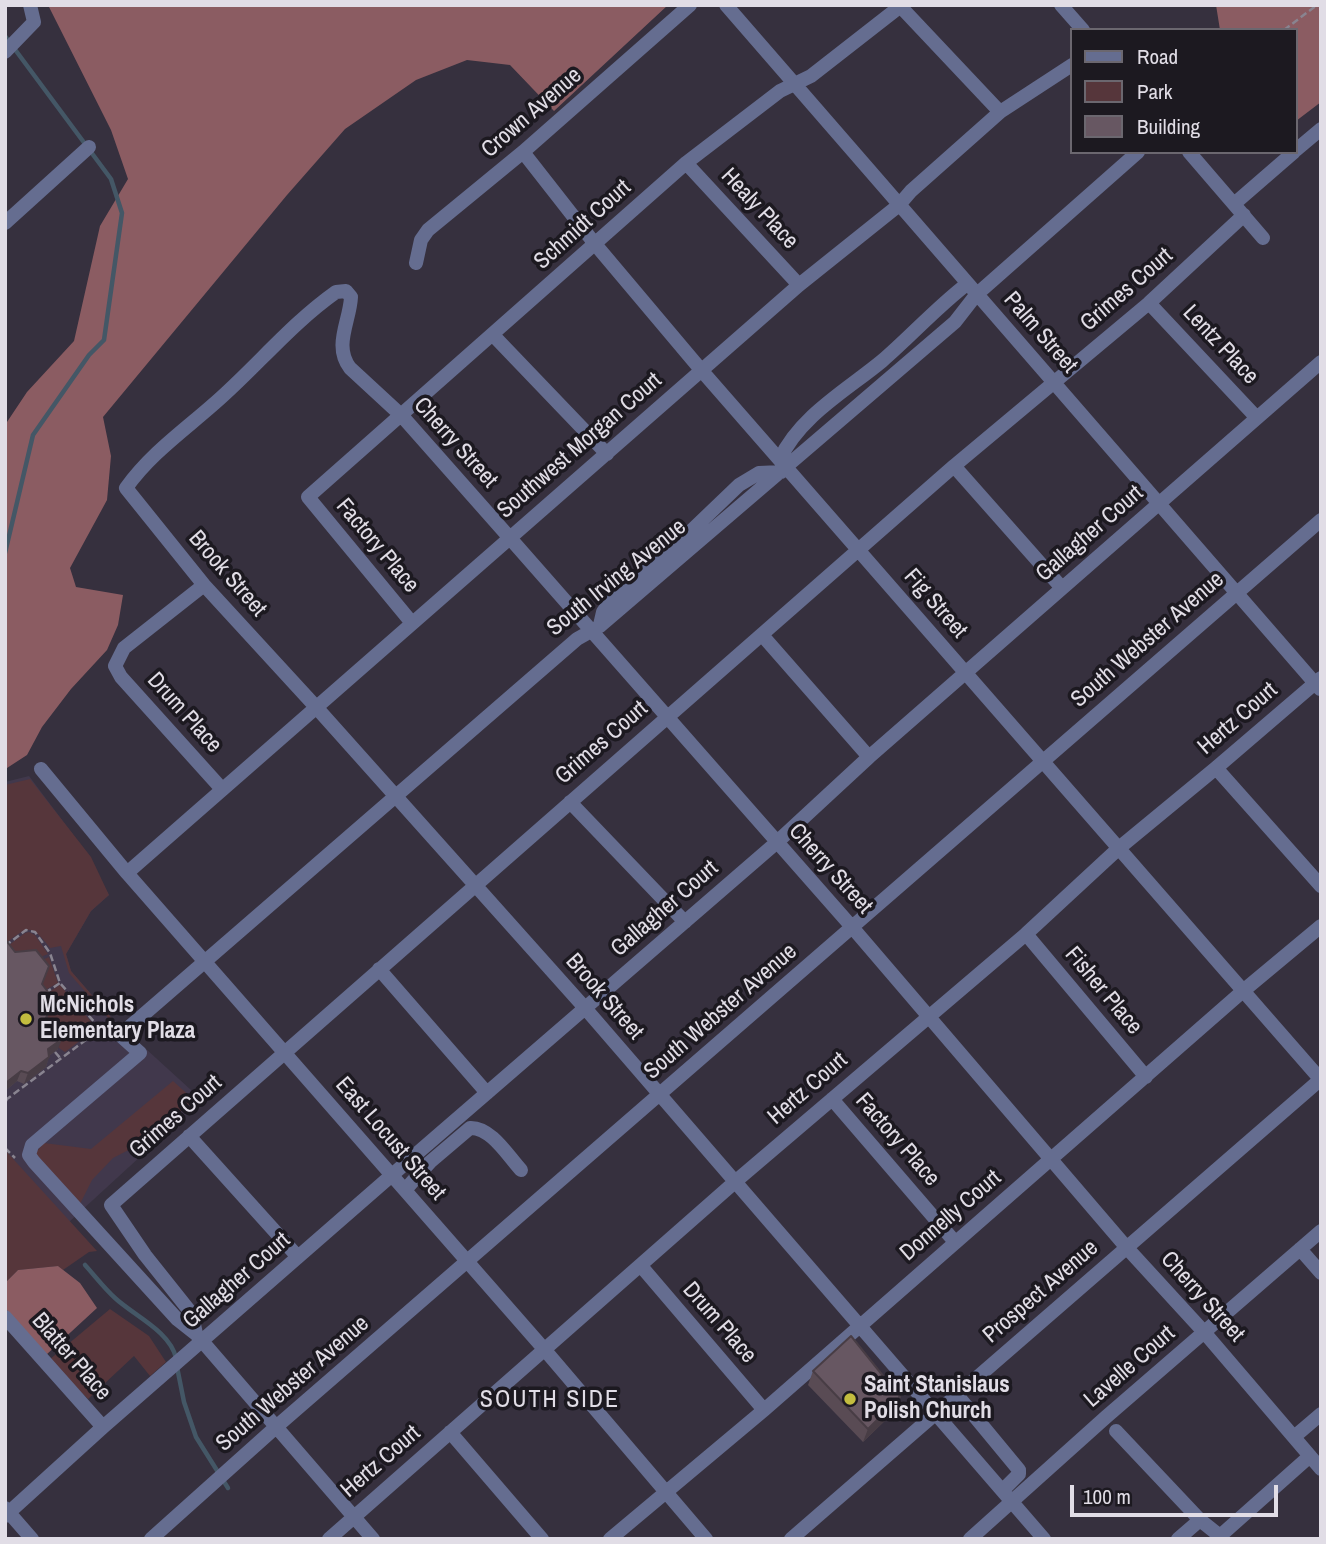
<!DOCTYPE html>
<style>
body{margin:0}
#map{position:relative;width:1326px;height:1544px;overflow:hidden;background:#36303e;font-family:"Archivo Narrow",sans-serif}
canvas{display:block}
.frame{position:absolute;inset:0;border:7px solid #e1dde6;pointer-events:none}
.legend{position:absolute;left:1070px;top:28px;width:228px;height:126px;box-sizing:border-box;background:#1c1920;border:2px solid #6b676f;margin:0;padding:9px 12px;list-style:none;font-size:21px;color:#e1dde6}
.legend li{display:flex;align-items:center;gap:14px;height:35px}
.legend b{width:35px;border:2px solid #6b676f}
.scale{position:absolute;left:1070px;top:1485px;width:208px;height:32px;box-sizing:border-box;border:4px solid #e1dde6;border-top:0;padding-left:9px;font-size:21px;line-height:24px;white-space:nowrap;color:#e1dde6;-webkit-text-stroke:5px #1c1920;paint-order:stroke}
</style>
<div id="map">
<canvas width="1326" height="1544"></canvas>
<div class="frame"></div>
<ul class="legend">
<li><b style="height:9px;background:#656d90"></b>Road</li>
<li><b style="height:19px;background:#56363b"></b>Park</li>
<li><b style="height:19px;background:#675762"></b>Building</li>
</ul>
<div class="scale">100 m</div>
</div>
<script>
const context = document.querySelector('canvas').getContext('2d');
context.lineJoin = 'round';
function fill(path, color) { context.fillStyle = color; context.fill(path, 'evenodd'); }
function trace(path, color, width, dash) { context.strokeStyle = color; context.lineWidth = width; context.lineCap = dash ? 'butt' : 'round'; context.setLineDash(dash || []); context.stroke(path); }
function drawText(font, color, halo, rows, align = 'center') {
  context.font = font + ' "Archivo Narrow",sans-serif'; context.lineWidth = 7; context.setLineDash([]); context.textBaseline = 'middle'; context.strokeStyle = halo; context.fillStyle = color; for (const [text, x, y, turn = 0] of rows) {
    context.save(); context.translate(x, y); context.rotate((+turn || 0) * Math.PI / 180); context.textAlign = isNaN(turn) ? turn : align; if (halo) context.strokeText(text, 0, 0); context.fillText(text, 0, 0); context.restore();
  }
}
fill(new Path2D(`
 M29 776 86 852 109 895 91 911 66 954 71 971 111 1017 202 1100 45 1244 5 1213V782Z`), '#41384c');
fill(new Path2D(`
 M30 779 91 857 109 895 91 911 66 954 71 971 115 1022 109 1019 69 973 61 946 50 948C31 924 29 925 5 944V785Z
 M29 932 35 935 48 954 33 960 5 948 25 933Z
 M49 957 58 983 38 994 45 976 35 963Z
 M60 985 94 1025 93 1031 65 1052 59 1048 43 1029 50 1010 41 997Z
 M173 1081 194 1100 150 1139 113 1158 92 1180 79 1206 37 1161 36 1152 44 1143 91 1149Z
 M5 1150 97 1251 89 1252 63 1270 58 1266 18 1270 5 1283Z
 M110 1309 149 1336 166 1362 150 1376 134 1356 88 1399 49 1360Z`), '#56363b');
fill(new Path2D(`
 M48 5H668L554 111 510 65 467 60 416 80 345 129 287 195 103 417 111 456 107 500 70 568 76 587 123 595 118 625 107 650 71 689 42 727 27 755 7 768 5 425 27 392 74 341 100 226 128 179 111 130Z
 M1216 5H1321V102L1296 121V30H1220Z
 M58 1266 80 1283 97 1308 46 1355 8 1312 5 1306V1283L18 1270Z`), '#8b5c62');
trace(new Path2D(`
 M5 36 111 179 122 213 104 340 89 355 33 435 5 553
 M85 1265C95 1276 104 1288 115 1298 133 1315 170 1331 176 1358
 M177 1367 184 1402 196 1437 228 1488`), '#445766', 4.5);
trace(new Path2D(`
 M1284 30 1317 5
 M5 946 26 930 35 932 50 953 60 983 97 1025 95 1033 7 1099 5 1103
 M45 993 60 983
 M55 1052 61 1059
 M5 1148 15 1158`), '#898490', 2.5, [7, 3.5]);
trace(new Path2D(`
 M726 5 1320 689
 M1061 5 1083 30
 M900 6 1000 112
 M5 52 34 22 30 5
 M1296 150 1321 129
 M523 152 595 244 702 371 1321 1080
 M1189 152 1263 238
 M686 163 799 285
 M1234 204 1294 152
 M5 223 89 147
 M416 263 421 240 428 230 523 152 690 5
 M1149 303 1257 418
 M493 335 607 454
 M780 459C800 416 847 390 882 361 911 336 937 307 967 284
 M954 466 1062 588
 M204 585 124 648 115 666 121 677 221 788
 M412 623 308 497 686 163 780 91 811 76 902 5
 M600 625 603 612 612 599 691 531 739 485 759 473 781 472
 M762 635 869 757
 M1216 768 1321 886
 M41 769 127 873 544 1349 706 1539
 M570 802 685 922
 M127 873 799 285 899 205 911 191 1000 112 1072 65
 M1026 934 1146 1077
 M379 969 487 1093
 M832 1099 955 1242
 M189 1136 298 1257
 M405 1190 430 1162 470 1128C491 1127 508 1156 521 1170
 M1300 1249 1321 1273
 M641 1266 764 1410
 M5 1317 103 1427
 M196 1334 192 1314 145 1255 111 1205 954 466 1149 303 1244 215
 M957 1395 1019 1470V1474L1003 1490
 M1116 1431 1200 1520 1220 1536 1310 1456
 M450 1432 542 1539
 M1294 1437 1321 1414
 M5 1508 32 1539
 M5 1516 103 1427 392 1175 776 843 869 757 1321 362
 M151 1539 276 1427 1321 520
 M329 1539 736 1181 1026 934 1119 848 1216 768 1321 678
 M373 1539 196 1334 177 1319 34 1162 29 1155 32 1145 140 1053 120 1035 577 639 600 626 955 322 976 295 1138 152
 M610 1539 764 1410 1243 991 1321 926
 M791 1539 1321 1079
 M970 1539 1106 1417 1321 1231
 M1044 1539 585 1008 316 707 204 585 126 488C153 450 192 425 226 393 263 359 295 321 336 292L346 291 351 297C350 321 333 346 350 368L402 416 509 537 852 927 1127 1248 1204 1332 1321 1469
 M1178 1539 1200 1520`), '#656d90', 14);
fill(new Path2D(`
 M5 939 42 984 46 1019 58 1049 49 1056 46 1067 24 1084 17 1081 5 1091Z
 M813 1371 895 1411 863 1442 808 1385Z`), '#594b54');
fill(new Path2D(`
 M62 1039 58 1049 45 1059 48 1049Z
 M49 1057 46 1067 24 1084 28 1073Z
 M21 1071 17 1081 5 1091 7 1082Z
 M900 1397 895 1411 863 1442 868 1429Z`), '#483d45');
const building = new Path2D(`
 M5 939 15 952 36 950 49 966 42 984 54 1000 46 1018 62 1039 48 1049 49 1057 28 1073 21 1071 7 1082 5 1080Z
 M851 1336 900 1397 868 1429 813 1371Z`);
fill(building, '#675762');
trace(building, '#483d45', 2);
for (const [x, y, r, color] of [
 [26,1019,7,"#c3bd3f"],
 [850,1399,7,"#c3bd3f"]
]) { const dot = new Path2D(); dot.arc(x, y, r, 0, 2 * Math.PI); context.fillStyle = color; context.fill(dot); trace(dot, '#1c1920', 2.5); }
drawText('23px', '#e1dde6', '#1c1920', [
 ["Crown Avenue",532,113,-41],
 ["Healy Place",759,209,47],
 ["Schmidt Court",583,225,-42],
 ["Grimes Court",1127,290,-41],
 ["Palm Street",1040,333,49],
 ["Lentz Place",1220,345,47],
 ["Cherry Street",455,443,48],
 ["Southwest Morgan Court",580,446,-41],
 ["Gallagher Court",1090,534,-41],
 ["Factory Place",377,546,50],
 ["Brook Street",227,574,49],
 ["South Irving Avenue",617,578,-39],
 ["Fig Street",935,604,49],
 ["South Webster Avenue",1148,640,-41],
 ["Drum Place",184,713,48],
 ["Hertz Court",1238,719,-41],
 ["Grimes Court",602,743,-41],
 ["Cherry Street",830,869,48],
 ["Gallagher Court",665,909,-41],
 ["Fisher Place",1103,991,50],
 ["Brook Street",604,997,49],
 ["South Webster Avenue",721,1012,-41],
 ["Hertz Court",808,1089,-41],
 ["Grimes Court",176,1117,-41],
 ["East Locust Street",390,1139,49],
 ["Factory Place",897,1140,49],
 ["Donnelly Court",951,1216,-41],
 ["Gallagher Court",237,1281,-41],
 ["Prospect Avenue",1041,1292,-41],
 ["Cherry Street",1202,1297,48],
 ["Drum Place",719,1323,49],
 ["Blatter Place",71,1357,49],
 ["Lavelle Court",1130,1367,-41],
 ["South Webster Avenue",293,1384,-41],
 ["Hertz Court",381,1462,-41]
]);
drawText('bold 23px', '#e1dde6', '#1c1920', [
 ["McNichols",40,1006],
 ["Elementary Plaza",40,1032],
 ["Saint Stanislaus",864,1386],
 ["Polish Church",864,1412]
], 'left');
context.letterSpacing = '2px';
drawText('24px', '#e1dde6', '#1c1920', [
 ["SOUTH SIDE",550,1401]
]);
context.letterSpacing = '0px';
</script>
